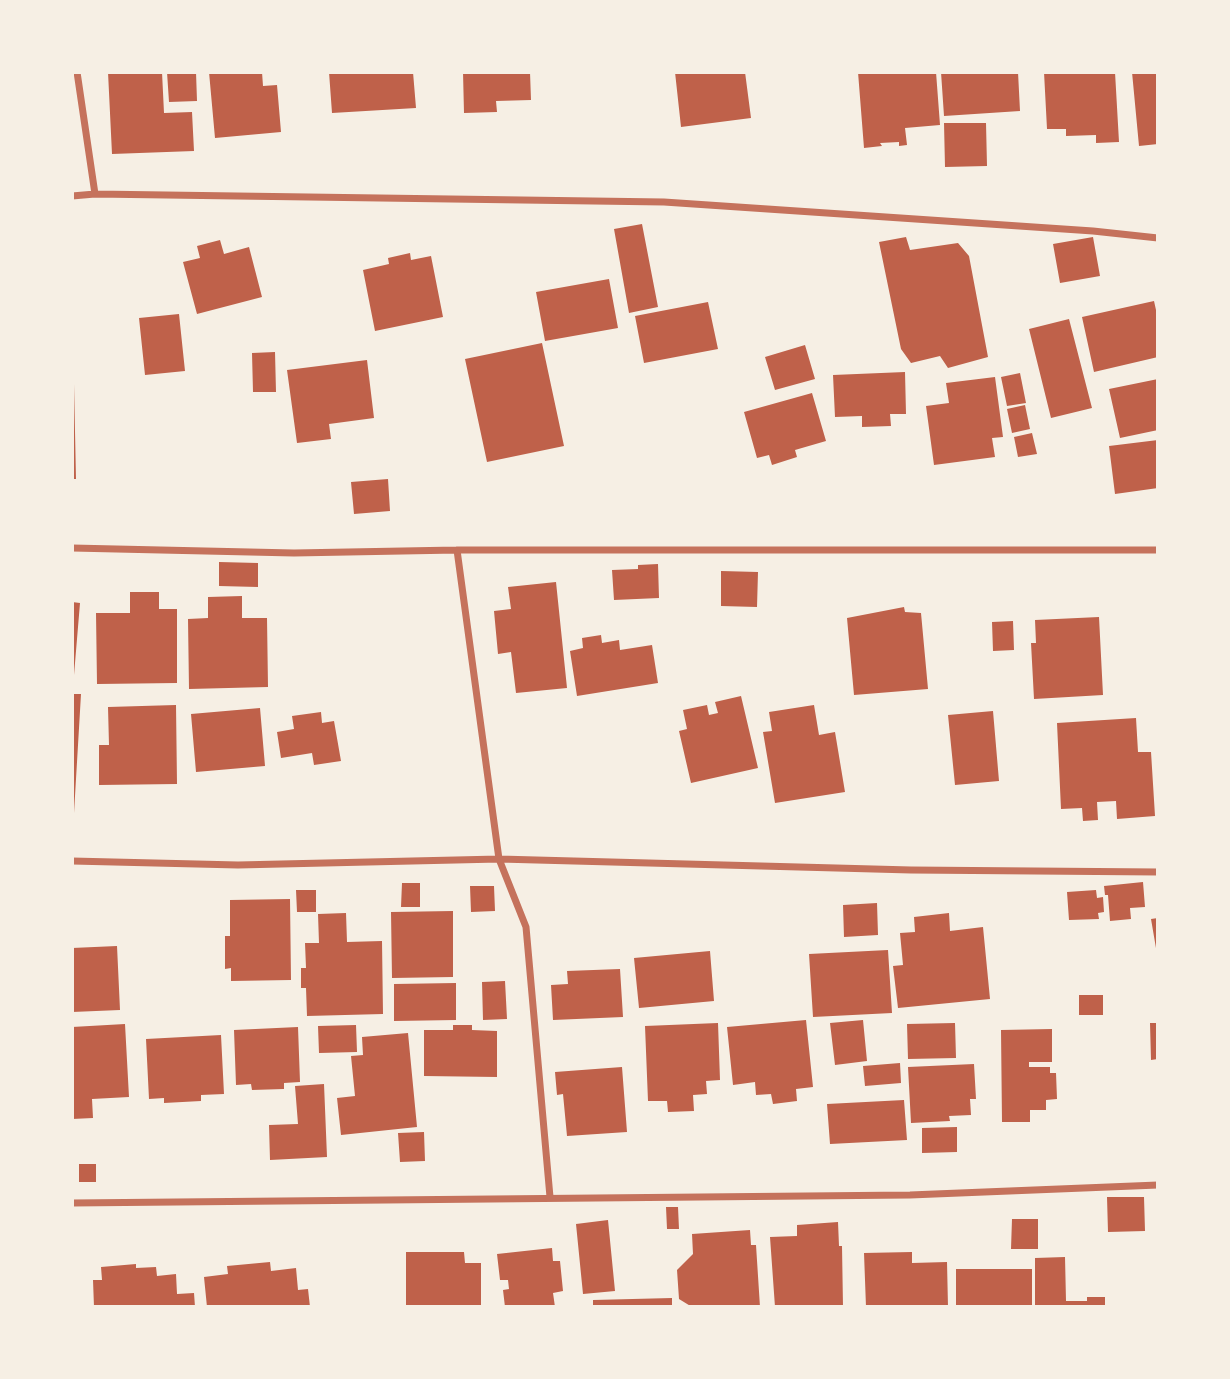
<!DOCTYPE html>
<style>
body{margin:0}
#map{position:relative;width:1230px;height:1379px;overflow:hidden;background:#f6efe4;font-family:"Fira Sans Condensed",sans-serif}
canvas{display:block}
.frame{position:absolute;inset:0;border:74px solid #f6efe4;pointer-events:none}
</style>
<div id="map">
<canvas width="1230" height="1379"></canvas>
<div class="frame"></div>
</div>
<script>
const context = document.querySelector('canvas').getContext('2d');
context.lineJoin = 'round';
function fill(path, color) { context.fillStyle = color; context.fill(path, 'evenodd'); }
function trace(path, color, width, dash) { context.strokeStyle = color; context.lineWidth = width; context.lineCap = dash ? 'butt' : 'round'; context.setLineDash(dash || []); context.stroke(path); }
fill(new Path2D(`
 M108 72H162L164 113 192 112 194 151 112 154Z
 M167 72H196L197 101 169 102Z
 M209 72H262L263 86 277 85 281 132 215 138Z
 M329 72H413L416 108 332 113Z
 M463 72H530L531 100 496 101 497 112 464 113Z
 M675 72H745L751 118 681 127Z
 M858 72H936L940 125 905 128 907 145 899 146V142L880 143 882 146 864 148Z
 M941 72H1018L1020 111 944 116Z
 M1044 72H1115L1119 142 1096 143V135L1066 136V129H1047Z
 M1132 72H1158V144L1139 146Z
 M944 123H986L987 166 945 167Z
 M642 224 658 307 629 313 614 229Z
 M906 237 910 250 958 243 969 256 988 357 948 368 940 356 911 363 901 349 879 242Z
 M1093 237 1100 276 1060 283 1053 244Z
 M220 240 224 254 249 247 262 297 197 314 183 262 200 258 197 246Z
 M410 253 411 260 431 256 443 317 375 331 363 270 389 264 388 258Z
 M609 279 618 328 545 341 536 292Z
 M1154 301 1158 319V357L1094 372 1082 317Z
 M708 302 718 349 644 363 635 316Z
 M179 314 185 371 145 375 139 318Z
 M1069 319 1092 408 1051 418 1029 329Z
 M542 343 564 446 487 462 465 359Z
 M805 345 815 379 775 390 765 357Z
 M275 352 276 392H253L252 353Z
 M367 360 374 418 329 424 331 439 297 443 287 370Z
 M905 372 906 414H890L891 426 862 427V416L835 417 833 375Z
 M1020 373 1026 403 1007 406 1001 377Z
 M995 377 1003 437 992 438 995 457 934 465 926 406 949 403 946 383Z
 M1158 379V430L1120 438 1109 389Z
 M72 384H74L76 479H72Z
 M812 393 826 441 795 450 797 457 772 465 769 455 757 458 744 412Z
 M1025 405 1030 429 1012 433 1007 409Z
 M1032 433 1037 454 1018 457 1014 437Z
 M1158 440V488L1115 494 1109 446Z
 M388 479 390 511 354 514 351 482Z
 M219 562 258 563V587L219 586Z
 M658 564 659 598 614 600 612 570 638 569V565Z
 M721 571 758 572 757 607 721 606Z
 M556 582 567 688 516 693 511 652 498 654 494 611 511 609 508 587Z
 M130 592H159V609H177V683L97 684 96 613H130Z
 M242 596V618H267L268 687 189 689 188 619 208 618V597Z
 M72 602 80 603 74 675H72Z
 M904 607 905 612 921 613 928 689 854 695 847 618Z
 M1099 617 1103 695 1034 699 1031 643H1036L1035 620Z
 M1013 621 1014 650 993 651 992 622Z
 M601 635 602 643 619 640 620 650 652 645 658 683 577 696 570 651 583 648 582 638Z
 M72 694H81L74 813 72 812Z
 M741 696 758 768 691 783 679 731 687 729 683 710 707 705 709 715 718 713 715 702Z
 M176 705 177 784 99 785V745H109L108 707Z
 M814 705 819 735 835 732 845 792 775 803 763 732 772 731 769 712Z
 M260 708 265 766 196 772 191 714Z
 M993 711 999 781 955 785 948 715Z
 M321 712 322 723 334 721 341 761 314 765 312 753 281 758 277 732 294 729 292 716Z
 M1136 718 1138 752H1151L1155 816 1117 819 1116 801 1097 802 1098 820 1083 821 1082 808 1061 809 1057 723Z
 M1143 882 1145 907 1130 908 1131 919 1110 921 1108 895H1105L1104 886Z
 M402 883H420V907H401Z
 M470 886H494L495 911 471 912Z
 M296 890H316V912H297Z
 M1096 890 1097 898 1103 897 1104 912 1098 913 1099 919 1069 920 1067 892Z
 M290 899 291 980 231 981V968L225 969V936H230V900Z
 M877 903 878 935 844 937 843 905Z
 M453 911V977L392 978 391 912Z
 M346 913 347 942 382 941 383 1014 307 1016 306 988H301V968H306L305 943H319L318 914Z
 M949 913 950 931 983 927 990 999 898 1008 893 966 903 965 900 933 915 932 914 917Z
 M1158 918V954H1157L1151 919Z
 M117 946 120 1010 72 1012V948Z
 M888 950 892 1013 813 1017 809 954Z
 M710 951 714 1001 639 1008 634 958Z
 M620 969 623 1017 553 1020 551 985 568 984 567 971Z
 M505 981 507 1019 483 1020 482 982Z
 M456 983V1020L394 1021V984Z
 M1079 995H1103V1015H1079Z
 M806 1020 813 1087 796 1089 797 1101 773 1104 771 1094 756 1095 755 1082 733 1085 727 1027Z
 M863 1020 867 1061 835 1065 830 1023Z
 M718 1023 720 1080 706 1081 707 1094 693 1095 694 1111 668 1112 667 1101H648L645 1026Z
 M955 1023 956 1058 908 1059 907 1024Z
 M1150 1023H1158V1059L1151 1060Z
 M125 1024 129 1097 92 1099 93 1118 72 1119V1027Z
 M356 1025 357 1052 319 1053 318 1026Z
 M453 1025H472V1030L497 1031V1077L424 1076V1030H453Z
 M298 1027 300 1082 284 1083V1089L252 1090 251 1084 236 1085 234 1030Z
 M1052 1029V1062H1029V1067H1050V1073H1056L1057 1099 1046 1100V1110H1030V1122H1002L1001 1030Z
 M408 1033 417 1127 341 1135 337 1098 355 1096 351 1056 363 1055 362 1037Z
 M221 1035 224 1094 201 1095V1101L164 1103V1098L149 1099 146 1039Z
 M900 1063 901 1083 865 1086 863 1066Z
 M974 1064 976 1099H970L971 1115 949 1116 950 1121 911 1123 908 1067Z
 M622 1067 627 1132 567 1136 563 1094 557 1095 555 1072Z
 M324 1084 327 1157 270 1160 269 1125 298 1124 295 1086Z
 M904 1100 907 1140 830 1144 827 1104Z
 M957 1127V1152L922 1153V1128Z
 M424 1132 425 1161 400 1162 398 1133Z
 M79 1164H96V1182H79Z
 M1107 1197H1144L1145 1231 1108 1232Z
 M666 1207H678L679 1229H667Z
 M1012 1219H1038V1249H1011Z
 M608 1220 615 1291 583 1294 576 1224Z
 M838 1222 839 1246H842L843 1307H775L770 1237 797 1236V1225Z
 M750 1230 751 1245H756L760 1307H692L679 1299 677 1270 693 1254 692 1234Z
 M552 1248 553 1261H560L563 1291 553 1293 555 1307H505L503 1290 509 1289 508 1280H500L497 1254Z
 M406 1252H464L465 1263H481V1307H406Z
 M912 1252V1263L947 1262 948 1307H866L864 1253Z
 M1065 1257 1066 1301H1087V1297H1105V1307H1035V1258Z
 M270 1262 271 1271 296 1268 298 1290 308 1289 310 1307H207L204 1277 228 1274 227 1266Z
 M136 1264V1268L156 1267 157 1276 176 1274 177 1294 194 1293 195 1307H94L93 1280H102L101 1267Z
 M956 1269H1032V1307H956Z
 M672 1298V1307H593V1300Z`), '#bf614a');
trace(new Path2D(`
 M77 72 95 194
 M72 196 95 194 664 202 1093 231 1158 238
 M72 548 294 553 457 550H1158
 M457 550 499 859 526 927 550 1197
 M72 861 238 865 499 859 911 870 1158 872
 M72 1203 910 1195 1158 1185`), '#c5725c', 7);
</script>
